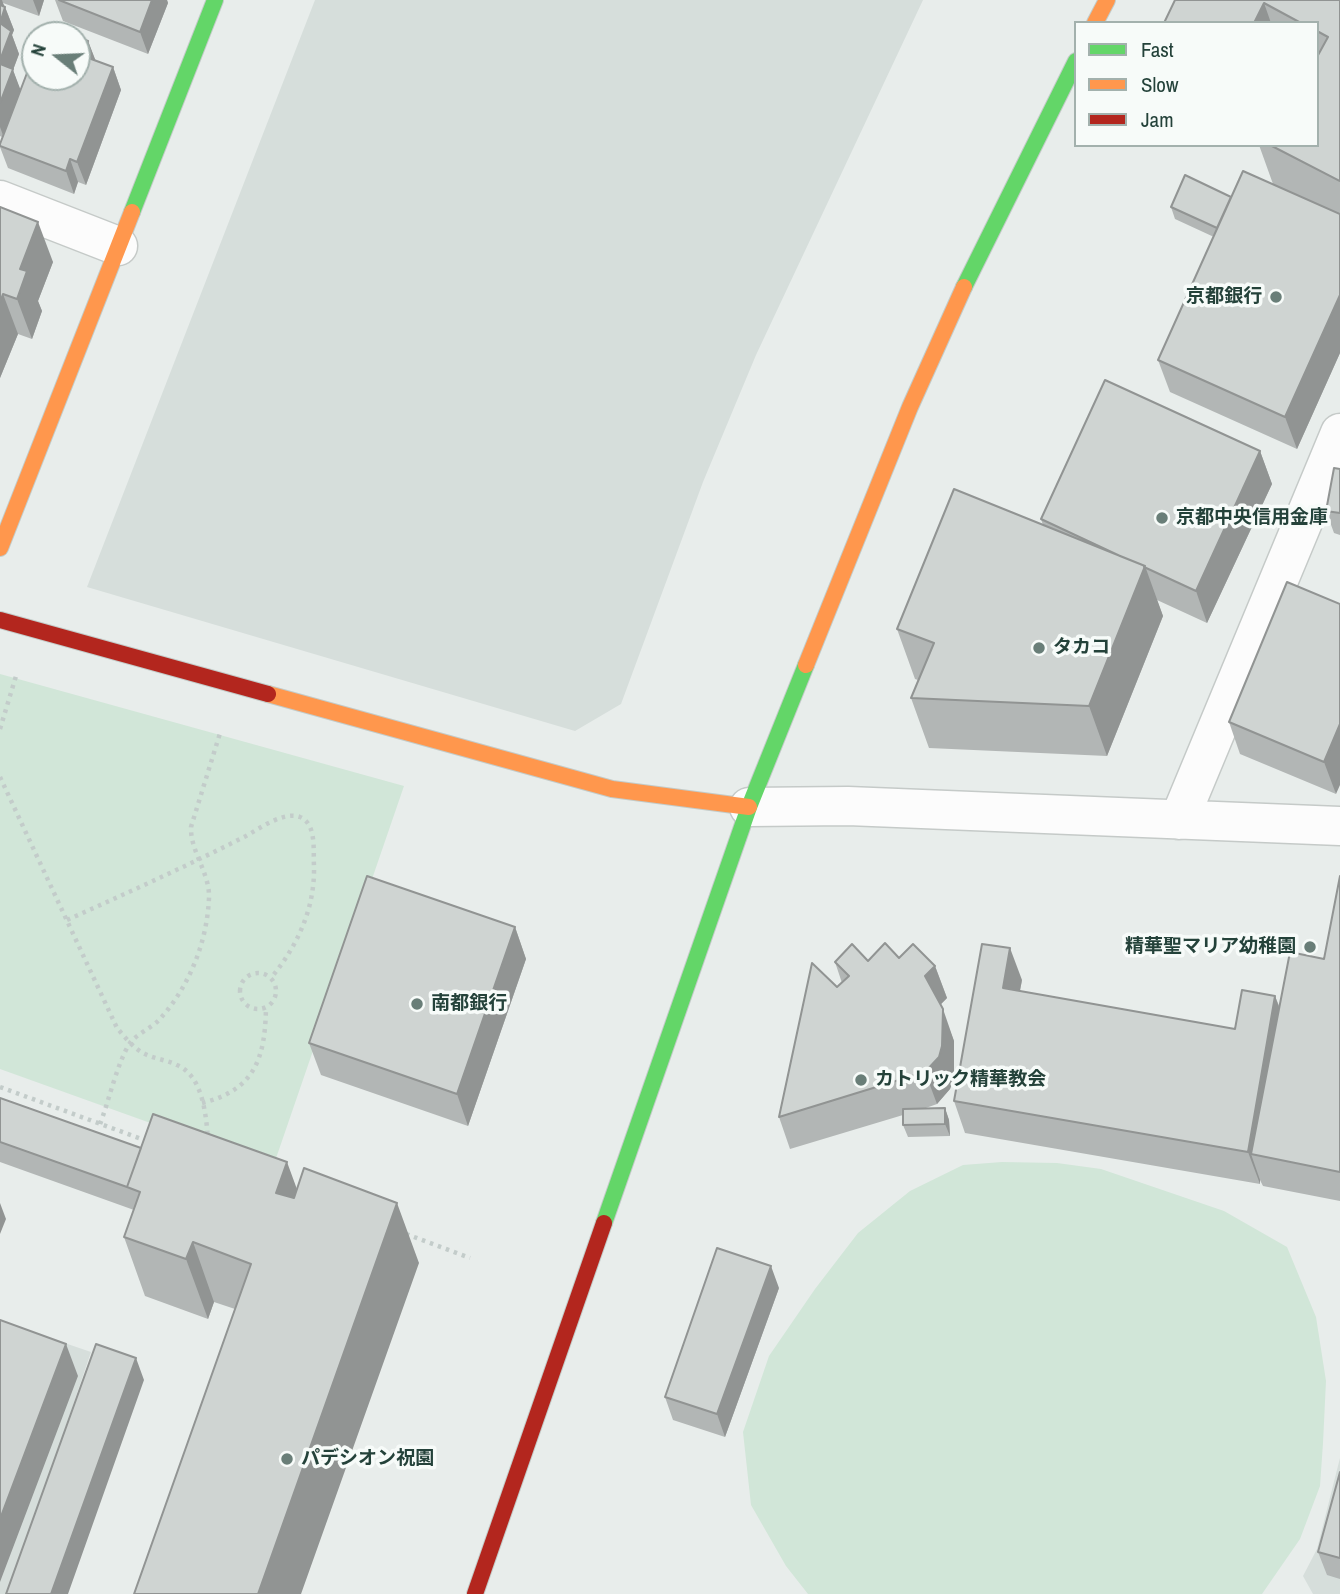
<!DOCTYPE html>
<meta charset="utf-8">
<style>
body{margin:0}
#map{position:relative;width:1340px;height:1594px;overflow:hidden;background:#e8edeb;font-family:"Archivo Narrow",sans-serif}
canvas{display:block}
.legend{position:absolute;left:1074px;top:21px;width:245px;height:126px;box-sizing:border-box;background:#f7fbf9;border:2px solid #a3b1ad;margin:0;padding:9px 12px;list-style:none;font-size:21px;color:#24423a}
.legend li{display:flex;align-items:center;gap:14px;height:35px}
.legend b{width:35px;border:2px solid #a3b1ad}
.north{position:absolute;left:21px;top:21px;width:70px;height:70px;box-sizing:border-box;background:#f7fbf9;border:2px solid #a3b1ad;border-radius:50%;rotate:288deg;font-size:19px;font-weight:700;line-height:28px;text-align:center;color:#24423a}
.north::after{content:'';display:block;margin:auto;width:24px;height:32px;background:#697e78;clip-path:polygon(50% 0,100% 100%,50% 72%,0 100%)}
</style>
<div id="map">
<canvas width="1340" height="1594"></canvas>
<ul class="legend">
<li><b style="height:9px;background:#63d668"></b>Fast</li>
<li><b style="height:9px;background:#ff974d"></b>Slow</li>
<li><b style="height:9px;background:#b3261e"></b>Jam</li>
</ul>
<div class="north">N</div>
</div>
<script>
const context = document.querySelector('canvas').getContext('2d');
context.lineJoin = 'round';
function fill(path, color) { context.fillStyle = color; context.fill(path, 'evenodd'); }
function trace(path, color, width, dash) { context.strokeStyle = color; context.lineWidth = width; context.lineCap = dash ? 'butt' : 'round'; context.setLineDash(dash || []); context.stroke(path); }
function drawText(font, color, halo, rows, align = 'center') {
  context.font = font + ' "Archivo Narrow","Noto Sans JP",sans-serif'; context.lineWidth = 7; context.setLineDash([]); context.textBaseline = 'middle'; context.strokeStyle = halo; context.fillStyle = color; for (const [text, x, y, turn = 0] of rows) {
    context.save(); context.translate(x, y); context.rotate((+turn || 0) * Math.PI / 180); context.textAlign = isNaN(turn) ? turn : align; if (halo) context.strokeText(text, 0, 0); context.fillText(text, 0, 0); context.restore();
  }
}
fill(new Path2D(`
 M315 0H923L756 355 703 482 621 704 575 731 87 587Z
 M0 1321 91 1352 9 1594H0Z
 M1340 1458V1594H1313L1303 1576 1317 1549Z`), '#d6dedb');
fill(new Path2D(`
 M0 674 404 786 273 1167 0 1069Z
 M1002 1162 1057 1163 1101 1169 1224 1211 1287 1247 1316 1317 1326 1381 1323 1443 1320 1486 1300 1539 1262 1594H808L786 1566 751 1505 743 1432 769 1356 815 1289 858 1233 910 1191 963 1165Z`), '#d1e6d8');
const street = new Path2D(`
 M0 200 118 246
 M749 807 848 806 1340 826
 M1179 820 1340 433`);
const fast = new Path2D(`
 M132 212 215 0
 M964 287 1076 61
 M604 1223 749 807 806 665`);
const slow = new Path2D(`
 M1095 23 1107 0
 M0 548 132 212
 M806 665 910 407 964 287
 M268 694 612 789 749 807`);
const jam = new Path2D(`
 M0 620 268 694
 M475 1594 604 1223`);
trace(street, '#c5cac8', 41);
trace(fast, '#c3cbc8', 18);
trace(slow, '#c3cbc8', 18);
trace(jam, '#c3cbc8', 18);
trace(new Path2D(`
 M0 729 16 676
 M0 777 117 1028C125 1037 134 1049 145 1054 155 1059 167 1060 177 1065 203 1076 206 1115 208 1139
 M67 920C127 893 187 866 246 836 260 828 284 811 300 817 317 824 313 851 314 866 315 908 298 945 271 978
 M240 991a18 18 0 1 1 36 0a18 18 0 1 1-36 0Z
 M0 1087 147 1141
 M202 1103C255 1090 265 1058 266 1008
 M100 1124C109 1101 117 1063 130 1043 137 1034 151 1028 159 1020 189 987 207 943 209 898 210 873 190 851 191 827L221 730
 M406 1234 470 1258`), '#c3ccca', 4.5, [3.5, 5]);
trace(street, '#fcfcfc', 38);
trace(fast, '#63d668', 16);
trace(slow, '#ff974d', 16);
trace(jam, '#b3261e', 16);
fill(new Path2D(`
 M0 0H44L39 16 3 3 5 7 14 30 12 35 19 54 13 70 20 90 88 41 95 60 113 67 121 90 86 185 78 182 74 194 8 168 0 147 2 137 0 136Z
 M55 0H167L168 3 148 54 63 21Z
 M1175 0H1340V353L1297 449 1170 392 1158 360 1214 237 1175 219 1171 207 1231 197 1273 184 1259 145H1317V23H1164Z
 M0 207 53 262 38 301 42 311 32 339 18 334 0 378Z
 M1260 451 1272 484 1207 623 1157 600 1163 616 1107 756 929 748 911 698 918 680 915 679 897 629 1043 525 1041 519Z
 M1340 469V535L1334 533 1326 511Z
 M1287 582 1336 794 1240 754 1229 722Z
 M1340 876V1201L1263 1186 1260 1180V1184L965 1133 954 1101 1022 980 1020 991 1235 1029 1275 996 1280 1008 1324 959Z
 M515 927 526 959 468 1126 321 1075 309 1043Z
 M899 958 935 966 947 998 940 1005 954 1041V1078L950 1089 937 1104 923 1109 945 1108 949 1120 950 1136 908 1137 903 1125V1115L790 1149 779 1117 837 987 842 983 835 962Z
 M0 1098 141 1148 297 1189 419 1263 235 1309 214 1302 208 1319 145 1296 124 1237 134 1210 0 1162Z
 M779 1288 725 1437 673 1420 665 1397Z
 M1340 1472V1579L1327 1575 1318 1552Z`), '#b2b6b5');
fill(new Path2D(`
 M0 0H2L5 9V7L14 30 12 35 19 54 13 70 21 91 4 138 0 127Z
 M33 0H44L39 16Z
 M152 0H167L168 3 148 54 140 32Z
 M1264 3 1271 23H1254Z
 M88 41 97 64 83 56Z
 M113 67 121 90 86 185 77 162Z
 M70 159 78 182 74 194 66 171Z
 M38 222 53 262 38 301 42 311 32 339 17 299 20 269Z
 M3 294 18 334 0 378V302Z
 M1340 295V353L1297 449 1285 417Z
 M1260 451 1272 484 1207 623 1196 591Z
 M1145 566 1163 616 1107 756 1089 706Z
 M1340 724V785L1336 794 1324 762Z
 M515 927 526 959 468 1126 457 1094Z
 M1010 948 1022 980 1014 1020 1003 988Z
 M935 966 947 998 937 1008 925 976Z
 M1275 996 1287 1029 1251 1154 1260 1180V1184L1248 1152Z
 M943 1009 954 1041V1078L950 1089 937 1104 925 1072Z
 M945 1108 949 1120 950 1136 945 1124Z
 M287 1162 309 1222 276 1193Z
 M0 1203 6 1219 0 1234Z
 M397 1203 419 1263 301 1594H258Z
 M193 1242 214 1302 208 1319 186 1259Z
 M771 1266 779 1288 725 1437 717 1414Z
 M66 1344 78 1376 0 1582V1519Z
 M136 1358 144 1380 68 1594H51Z`), '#919493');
const building = new Path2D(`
 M59 0H152L140 32Z
 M1175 0H1340V181L1270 145H1317V57L1328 37 1317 31V23H1301L1264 3 1254 23H1164Z
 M0 5 5 7 0 23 11 31 0 60Z
 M45 25 72 35H41Z
 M77 37 88 41 83 56 113 67 77 162 70 159 66 171 0 146V144L35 52V77H77Z
 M0 64 13 69 0 103Z
 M1243 171 1340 214V295L1285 417 1158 360Z
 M1185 175 1231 197 1217 228 1171 207Z
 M0 207 38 222 20 269 27 271 17 299 3 294 0 302Z
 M1105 380 1260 451 1196 591 1144 567 1145 566 1120 556 1041 519Z
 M1334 468 1340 469V513L1326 511Z
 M954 489 1145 566 1089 706 911 698 934 643 897 629Z
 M1287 582 1340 604V724L1324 762 1229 722Z
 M367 876 515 927 457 1094 309 1043Z
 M1340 876V1172L1251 1154 1290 952 1324 959Z
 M885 943 899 958 913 944 935 966 925 976 943 1009 942 1046 939 1057 925 1072 779 1117 812 963 837 987 849 976 835 962 852 944 868 961Z
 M982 944 1010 948 1003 988 1235 1029 1242 990 1275 996 1248 1152 954 1101Z
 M0 1098 141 1148 127 1187 0 1142Z
 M945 1108V1124L903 1125V1109Z
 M153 1114 287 1162 276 1193 294 1198 304 1168 397 1203 258 1594H134L251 1264 193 1242 186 1259 124 1237 140 1192 127 1187Z
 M717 1248 771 1266 717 1414 665 1397Z
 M0 1320 66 1344 0 1519Z
 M96 1344 136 1358 51 1594H6Z
 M1340 1472V1558L1318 1552Z`);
fill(building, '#cfd4d2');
trace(building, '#919493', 2);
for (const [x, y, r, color] of [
 [1276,297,7,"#697e78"],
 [1162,518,7,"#697e78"],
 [1039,648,7,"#697e78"],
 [1310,947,7,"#697e78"],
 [417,1004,7,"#697e78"],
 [861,1080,7,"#697e78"],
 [287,1459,7,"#697e78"]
]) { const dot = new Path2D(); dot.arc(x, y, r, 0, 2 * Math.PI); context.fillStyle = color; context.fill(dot); trace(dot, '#f7fbf9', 2.5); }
drawText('bold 19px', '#24423a', '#f7fbf9', [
 ["京都銀行",1262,297,"right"],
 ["京都中央信用金庫",1176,518],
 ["タカコ",1053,648],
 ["精華聖マリア幼稚園",1296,947,"right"],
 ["南都銀行",431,1004],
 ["カトリック精華教会",875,1080],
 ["パデシオン祝園",301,1459]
], 'left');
</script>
